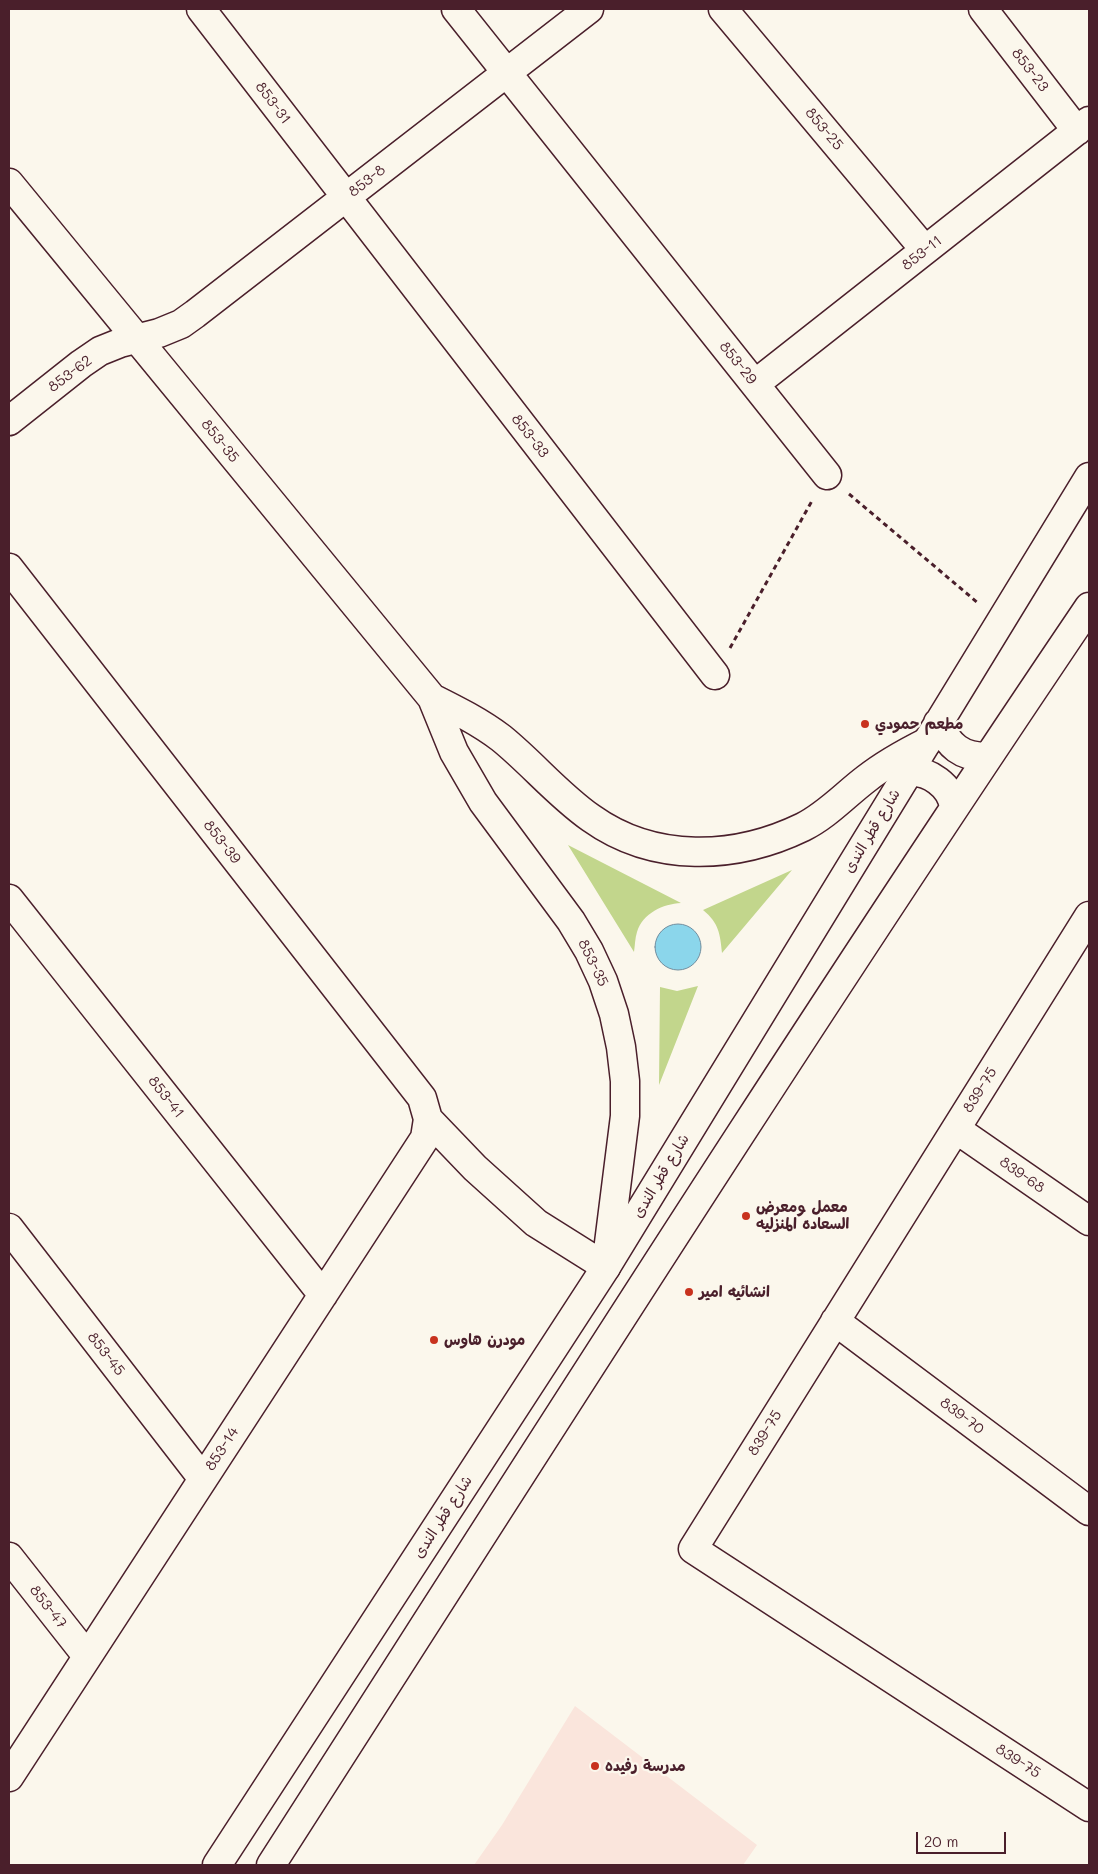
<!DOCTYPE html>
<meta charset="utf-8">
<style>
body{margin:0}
#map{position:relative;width:1098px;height:1874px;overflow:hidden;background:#fbf7ec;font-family:Mali,sans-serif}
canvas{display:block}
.frame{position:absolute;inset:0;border:10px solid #4a1f2b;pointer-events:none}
.scale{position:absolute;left:916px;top:1832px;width:90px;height:22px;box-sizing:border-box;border:2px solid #4a1f2b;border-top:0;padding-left:6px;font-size:15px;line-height:18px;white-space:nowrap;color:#4a1f2b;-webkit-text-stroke:4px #fbf7ec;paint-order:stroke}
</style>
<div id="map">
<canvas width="1098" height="1874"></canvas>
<div class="frame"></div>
<div class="scale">20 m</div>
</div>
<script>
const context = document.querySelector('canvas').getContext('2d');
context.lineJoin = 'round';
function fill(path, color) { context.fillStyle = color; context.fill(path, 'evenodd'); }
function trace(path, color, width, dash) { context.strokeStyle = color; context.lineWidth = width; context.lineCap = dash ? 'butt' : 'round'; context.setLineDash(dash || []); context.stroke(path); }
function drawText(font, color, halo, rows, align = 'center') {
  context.font = font + ' Mali,"Playpen Sans Arabic",sans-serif'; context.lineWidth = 4.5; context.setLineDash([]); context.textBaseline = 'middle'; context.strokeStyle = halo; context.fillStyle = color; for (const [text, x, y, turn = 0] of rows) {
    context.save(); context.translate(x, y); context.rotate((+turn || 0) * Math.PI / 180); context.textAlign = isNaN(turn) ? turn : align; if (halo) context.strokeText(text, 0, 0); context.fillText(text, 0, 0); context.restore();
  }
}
fill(new Path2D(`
 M575 1706 757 1845 743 1865H474L502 1825Z`), '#fae5dc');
fill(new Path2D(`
 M568 845 681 903C663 904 643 913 637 932 635 938 635 945 634 952Z
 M792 870 722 953C720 934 719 923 703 910Z
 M698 986 659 1085 660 987 677 991Z`), '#c2d68c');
const water = new Path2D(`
 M655 947a23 23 0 1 1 46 0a23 23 0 1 1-46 0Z`);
fill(water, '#8bd6eb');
trace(water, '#718d9e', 1);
const minor = new Path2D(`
 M201 9 715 675
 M456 9 827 475
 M723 9 925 250
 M983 9 1077 131
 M9 183 432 698 454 752 483 802 571 921 589 951 603 981 614 1014 621 1047 625 1081V1116L606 1267 536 1223 475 1168 428 1119
 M755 384 1089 121
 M9 421 81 364 100 351 120 343 159 333 181 324 195 314 589 9
 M9 568 422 1098 428 1119 425 1138 9 1777
 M432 698C456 710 480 722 501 738 532 763 558 795 591 818 654 863 735 860 803 827 827 815 845 795 866 779 885 764 905 753 927 742
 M9 899 323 1295
 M1089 916 693 1549 1089 1807
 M956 1129 1089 1221
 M9 1228 203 1479
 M835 1321 1089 1511
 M9 1557 87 1656`);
const major = new Path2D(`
 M938 723C949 746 961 757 987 757
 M908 772C929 770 951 786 954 807
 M217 1865 606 1267 1089 477
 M271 1865C541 1444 809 1021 1089 607`);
trace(minor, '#4a1f2b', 31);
trace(major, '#4a1f2b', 31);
trace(new Path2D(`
 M849 494 978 603
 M730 648 813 499`), '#4a1f2b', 3, [5, 4]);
trace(minor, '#fbf7ec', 28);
trace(major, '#fbf7ec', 28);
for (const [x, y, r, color] of [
 [865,724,5,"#c8321e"],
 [746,1216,5,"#c8321e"],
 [689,1292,5,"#c8321e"],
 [434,1340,5,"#c8321e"],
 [595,1766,5,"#c8321e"]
]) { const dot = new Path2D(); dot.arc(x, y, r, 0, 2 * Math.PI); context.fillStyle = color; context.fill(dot); trace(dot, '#fbf7ec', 2); }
drawText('15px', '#4a1f2b', '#fbf7ec', [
 ["853-23",1030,70,52],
 ["853-31",273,103,53],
 ["853-25",824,129,50],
 ["853-8",367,181,-38],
 ["853-11",922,253,-38],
 ["853-29",738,363,51],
 ["853-62",70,374,-37],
 ["853-33",530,436,52],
 ["853-35",220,441,51],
 ["شارع قطر الندى",872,831,-59],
 ["853-39",222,842,52],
 ["853-35",593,963,64],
 ["839-75",980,1090,-58],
 ["853-41",166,1097,52],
 ["839-68",1022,1175,35],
 ["شارع قطر الندى",661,1176,-59],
 ["853-45",106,1354,52],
 ["839-70",962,1416,37],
 ["839-75",765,1433,-58],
 ["853-14",222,1449,-57],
 ["شارع قطر الندى",443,1517,-57],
 ["853-47",48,1607,52],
 ["839-75",1018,1761,33]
]);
drawText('bold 15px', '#4a1f2b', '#fbf7ec', [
 ["مطعم حمودي",875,724],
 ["معمل ومعرض",756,1207],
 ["السعاده المنزليه",756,1224],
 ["انشائيه امير",699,1292],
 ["مودرن هاوس",444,1340],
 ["مدرسة رفيده",605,1766]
], 'left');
</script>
